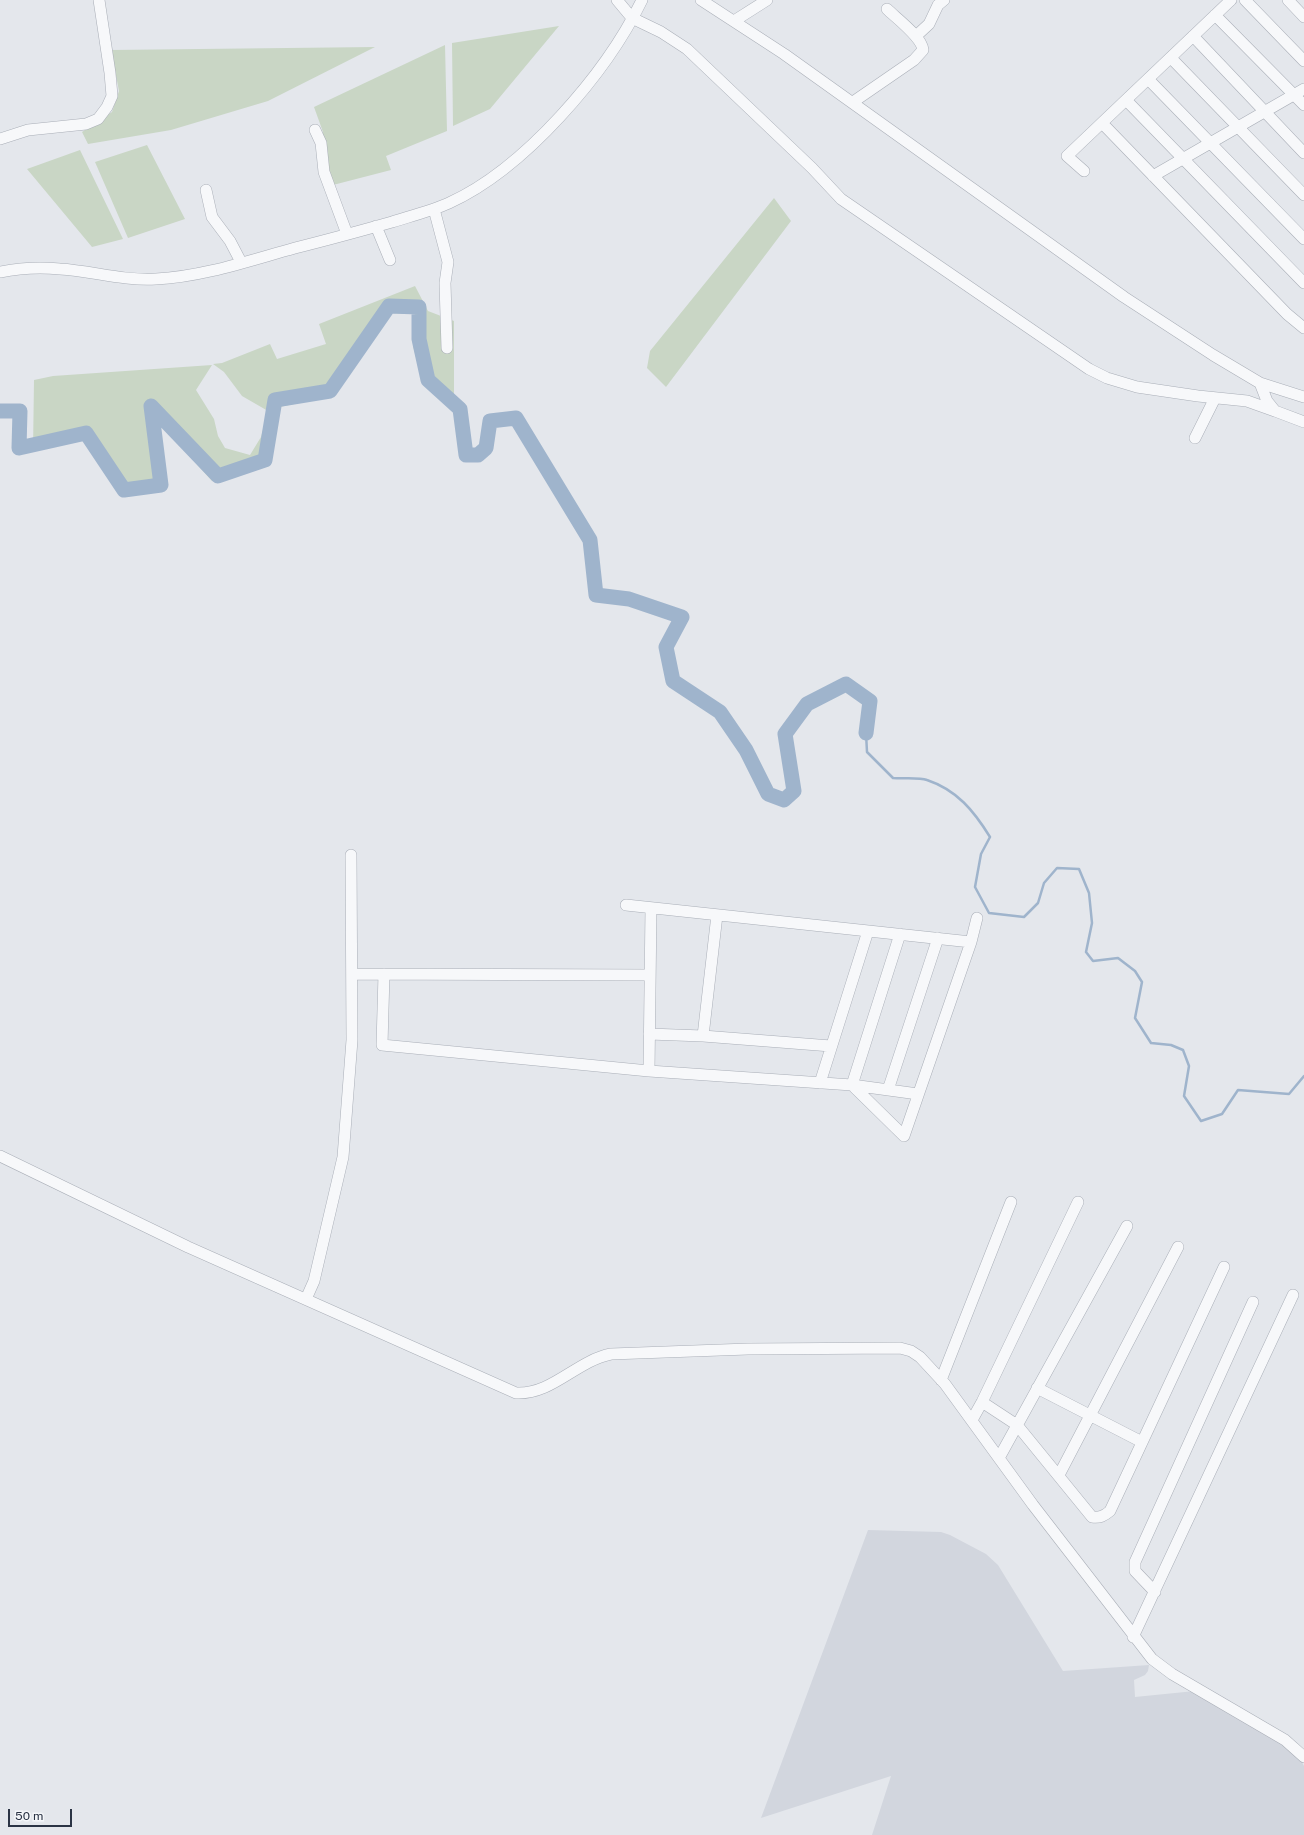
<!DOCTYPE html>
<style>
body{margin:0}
#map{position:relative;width:1304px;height:1835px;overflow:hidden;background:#e4e7ec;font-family:"Public Sans",sans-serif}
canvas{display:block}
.scale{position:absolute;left:8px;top:1809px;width:64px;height:18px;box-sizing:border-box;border:2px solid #2b3445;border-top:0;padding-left:5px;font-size:12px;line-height:14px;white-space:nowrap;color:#2b3445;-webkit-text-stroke:3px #f4f6f9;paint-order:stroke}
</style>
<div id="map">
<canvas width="1304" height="1835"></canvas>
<div class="scale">50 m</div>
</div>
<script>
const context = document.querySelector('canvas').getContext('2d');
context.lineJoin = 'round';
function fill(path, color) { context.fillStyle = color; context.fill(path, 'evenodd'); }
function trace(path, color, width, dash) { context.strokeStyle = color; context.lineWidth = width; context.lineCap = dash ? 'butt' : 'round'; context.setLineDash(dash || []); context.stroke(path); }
fill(new Path2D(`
 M868 1530 941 1532 950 1535 986 1554 998 1565 1063 1671 1149 1665 1148 1671 1145 1675 1134 1680 1135 1697 1195 1691 1296 1752 1304 1766V1835H872L891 1776 761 1818Z`), '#d2d6de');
fill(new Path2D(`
 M559 26 490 109 453 126 452 43Z
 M445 45 447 131 386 156 391 170 333 185 322 164 323 132 314 107Z
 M375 47 268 101 171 130 88 144 82 132 112 112 119 91 111 50Z
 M147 145 185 219 128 238 95 162Z
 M80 150 123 239 92 247 27 169Z
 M774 198 791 221 666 387 647 368 650 351Z
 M415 286 428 311 454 321V410L422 381 413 346 415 314 391 313 331 396 280 407 269 466 231 478 212 481 157 420 167 489 120 494 84 437 33 451 34 380 53 376 212 365 196 390 214 419 218 436 225 448 250 455 261 437 268 411 242 396 224 372 213 364 222 363 270 344 277 359 326 344 319 324Z`), '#c9d6c5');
trace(new Path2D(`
 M866 733 867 752 893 778C903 779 919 777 927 780 957 790 974 811 990 837L981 854 975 887 989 913 1024 917 1038 903 1044 883 1057 868 1079 869 1089 893 1092 923 1086 952 1093 961 1118 958 1135 971 1142 982 1135 1018 1151 1043 1171 1045 1183 1050 1189 1066 1184 1096 1201 1121 1222 1114 1238 1090 1289 1094 1304 1076`), '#9fb4cc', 2.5);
trace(new Path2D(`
 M0 411H20L19 448 86 433 124 490 161 485 151 406 218 476 265 460 275 400 330 391 389 306 419 307V339L428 380 460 409 466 455H478L486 448 490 421 516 418 590 540 596 595 629 599 682 617 666 647 673 681 720 712 746 750 768 794 784 800 794 791 785 734 807 704 846 684 870 701 866 733`), '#9fb4cc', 15);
const minor = new Path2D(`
 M617 0 632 18 661 32 687 49 812 168 841 199 1089 369 1107 378 1137 387 1198 396 1247 401 1275 411
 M701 0 784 54 1124 297 1213 355 1260 383 1267 401 1275 411 1304 422
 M1245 0 1304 61
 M1288 0 1304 17
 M1215 15 1304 105
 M734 21 767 0
 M916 36 929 24 938 5 944 0
 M1193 36 1304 153
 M1171 58 1304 195
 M1148 79 1304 239
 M1126 100 1304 283
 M853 102 914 60 923 50C922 37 896 18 887 9
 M1102 123 1287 314 1304 328
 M315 130 321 143 324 172 347 234
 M0 139 28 130 86 124 98 119 107 107 112 96 110 73 99 0
 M1084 171 1067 156 1231 0
 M1153 176 1304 89
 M206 190 212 217 230 241 241 262
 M434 209 448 262 445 283 447 348
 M376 226 390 260
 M0 272C20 268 39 267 60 269 92 271 123 281 156 279 202 277 251 260 295 248 327 240 360 231 392 222 411 216 431 211 449 203 524 169 606 74 642 0
 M1260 383 1304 397
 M1195 438 1215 398
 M626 905 971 942
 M900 934 852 1085 904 1136 971 942 977 918
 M352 974 649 975
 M384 974 382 1045 649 1071 852 1085 918 1094
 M649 1034 703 1036 831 1046
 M703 1036 717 915
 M649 1071 651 908
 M820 1083 868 931
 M888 1090 938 938
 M0 1156 188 1247 516 1393C552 1395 576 1361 611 1354L748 1349 900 1348 911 1351 920 1357 945 1384 1033 1505 1152 1659 1172 1674 1285 1740 1304 1757
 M306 1299 314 1281 343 1157 352 1040 351 855
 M941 1380 1011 1202
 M1037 1388 1142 1442
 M982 1402 1017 1425 1092 1517C1100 1518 1104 1516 1110 1511L1224 1267
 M972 1420 982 1402 1078 1202
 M999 1458 1127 1226
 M1059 1475 1178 1247
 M1155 1592 1135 1571V1562L1253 1302
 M1133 1637 1293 1295`);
trace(minor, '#a9aeb7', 12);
trace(minor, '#f7f8fa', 11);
</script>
